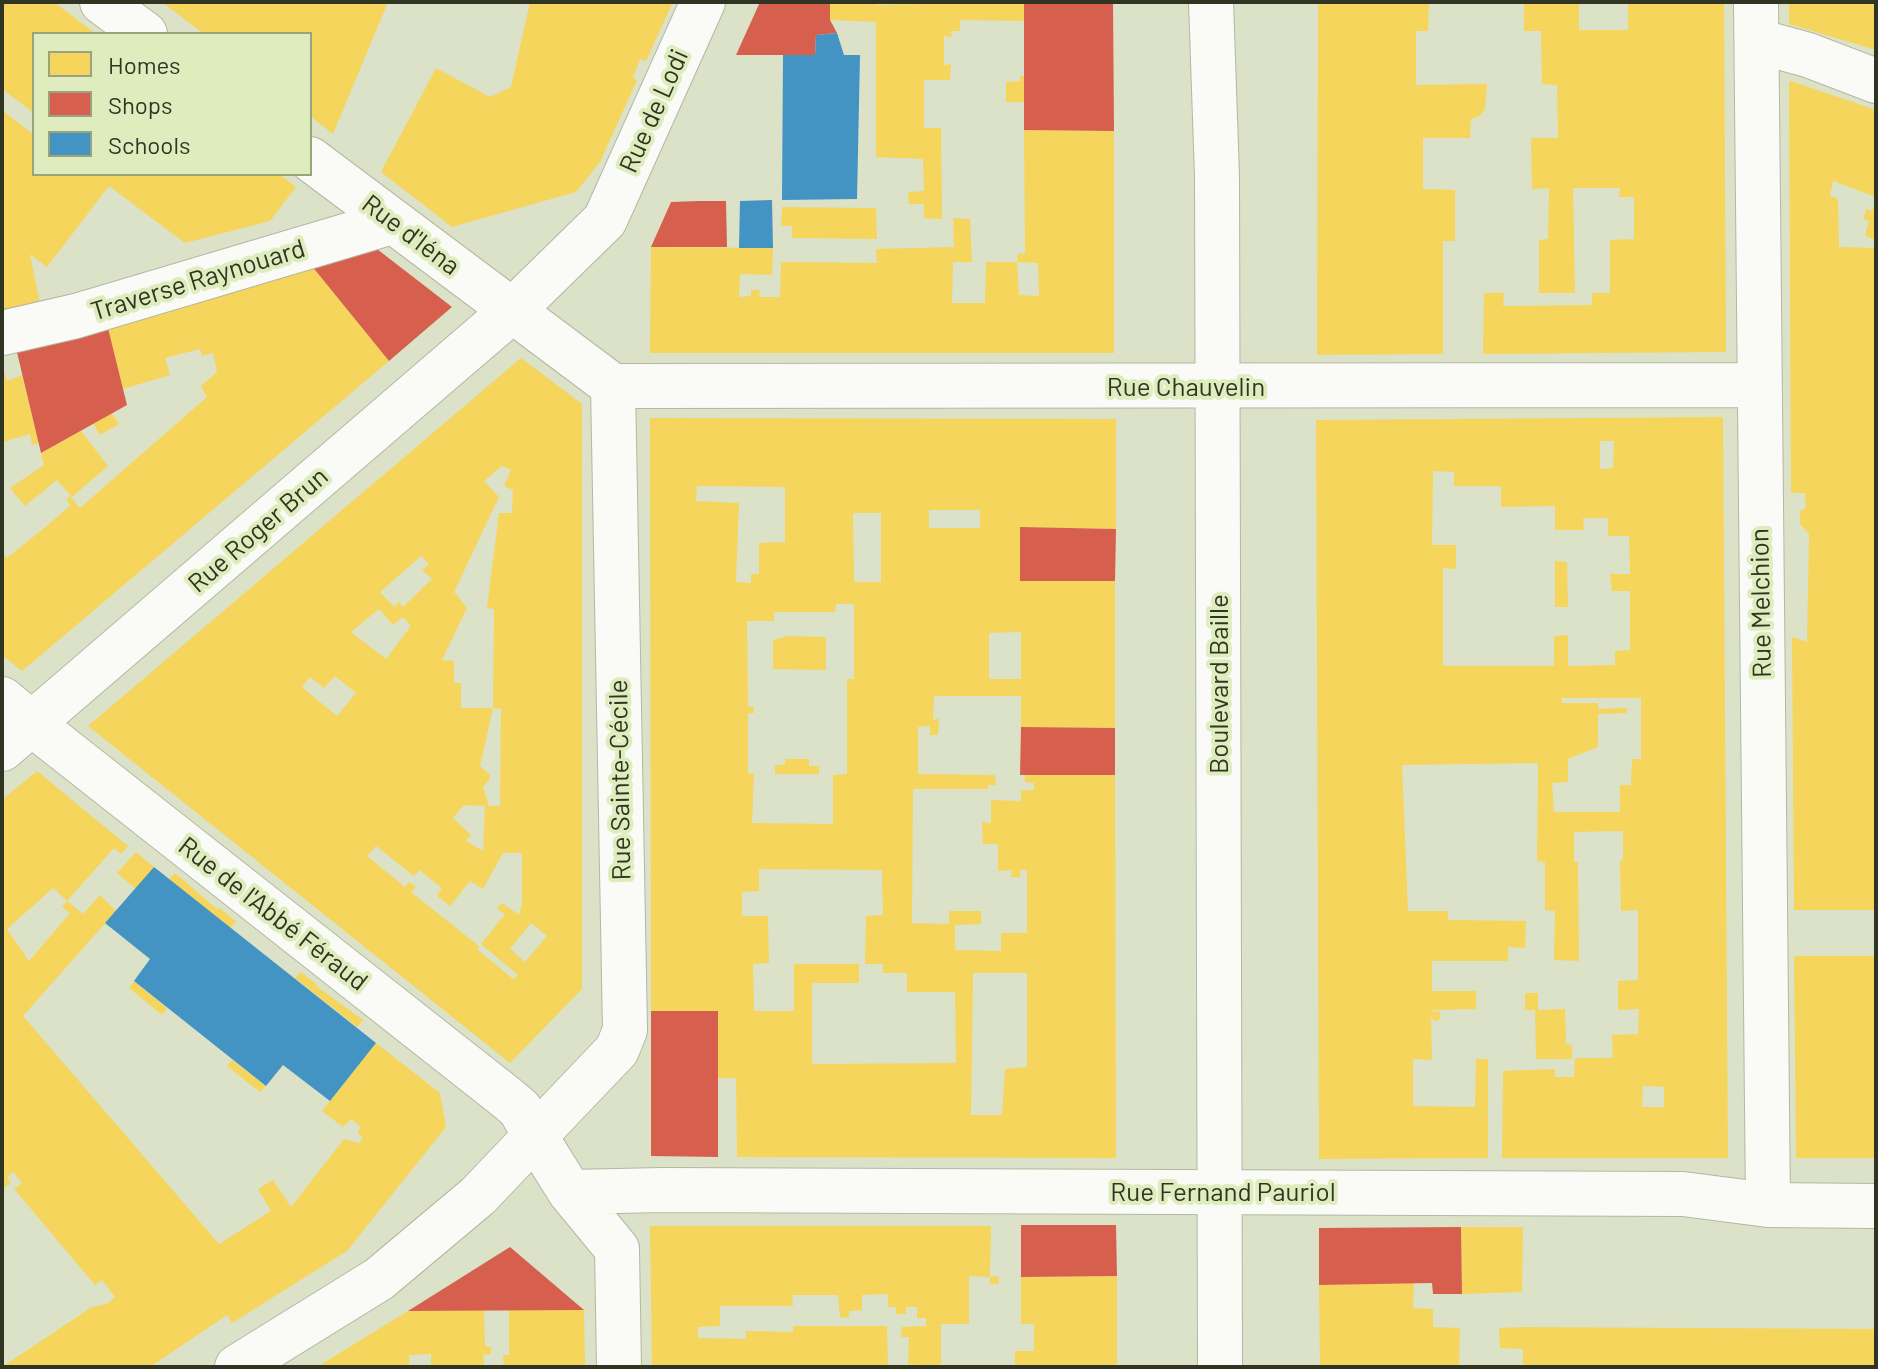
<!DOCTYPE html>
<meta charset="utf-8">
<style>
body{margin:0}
#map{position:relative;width:1878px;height:1369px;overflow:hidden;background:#dbe2c8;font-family:Barlow,sans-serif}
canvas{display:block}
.frame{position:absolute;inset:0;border:4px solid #303523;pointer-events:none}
.legend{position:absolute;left:32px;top:32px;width:280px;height:144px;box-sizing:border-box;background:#dfedbe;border:2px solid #99a380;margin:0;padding:10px 14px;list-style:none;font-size:24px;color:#303523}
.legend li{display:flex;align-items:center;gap:16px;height:40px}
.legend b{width:40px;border:2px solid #99a380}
</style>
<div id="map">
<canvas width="1878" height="1369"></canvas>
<div class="frame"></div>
<ul class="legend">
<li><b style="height:22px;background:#f6d55c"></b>Homes</li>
<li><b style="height:22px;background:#d6604d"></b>Shops</li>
<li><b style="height:22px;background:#4393c3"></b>Schools</li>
</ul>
</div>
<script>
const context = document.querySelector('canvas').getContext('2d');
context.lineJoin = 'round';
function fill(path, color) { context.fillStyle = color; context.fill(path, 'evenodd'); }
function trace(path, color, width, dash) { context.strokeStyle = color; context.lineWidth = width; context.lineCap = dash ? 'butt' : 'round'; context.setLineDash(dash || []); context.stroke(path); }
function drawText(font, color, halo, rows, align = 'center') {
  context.font = font + ' Barlow,sans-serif'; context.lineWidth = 8; context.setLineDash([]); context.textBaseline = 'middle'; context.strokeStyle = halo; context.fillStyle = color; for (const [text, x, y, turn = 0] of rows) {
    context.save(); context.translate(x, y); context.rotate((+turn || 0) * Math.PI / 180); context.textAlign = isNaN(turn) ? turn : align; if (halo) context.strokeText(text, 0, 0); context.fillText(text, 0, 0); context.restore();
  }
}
fill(new Path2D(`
 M2 2H54L96 34H34V113L2 89Z
 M162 2H388L333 134 310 116V34H204Z
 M530 2H673L646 61 640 59 633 78 637 80 600 162 576 192 452 227 381 172 436 68 490 97 511 87Z
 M830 2H877V5L1024 2V21L960 20V31H951L952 37 944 36V65L951 64 950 80H924V128H941L942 219 924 218V204H909L908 192 924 191 923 159 876 157V22L830 20Z
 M1318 2H1429L1428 31H1416V85L1487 84 1485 109 1480 116 1471 119 1470 138H1423V189L1455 190V241H1443V354L1317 355Z
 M1524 2H1579V30H1628V2H1724L1726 352 1483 354 1484 293H1504L1503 306 1592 305V293H1610V240L1634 239V197H1619L1620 188H1573L1575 293H1539V240L1548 239 1549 188 1532 189 1531 138H1558L1557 85 1542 84 1541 31H1524Z
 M1789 2H1876V50L1789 24Z
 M1020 76H1024V102H1006V82L1020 81Z
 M1791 81 1876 110V197L1833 181 1830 196 1838 199 1839 247 1876 248V910H1794L1792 637 1807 642 1809 534 1800 524V511L1806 508 1805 493H1791L1789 82Z
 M2 110 34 135V174H279L296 187 270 221 185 243 109 186 47 267 30 254 41 309 2 318Z
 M1024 130 1114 131V353H650L651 247 773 248 772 275 740 274 739 297 751 296V290H760L759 297H780L781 262 877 263 876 249 954 247 953 218 970 219 972 262H953L952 303H985L986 262H1017L1019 295 1039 296 1038 263 1017 262 1018 254 1025 253Z
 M1876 203V240L1865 236 1869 221 1863 218 1867 209 1872 211Z
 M782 207 876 208 877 239 792 238V226H781Z
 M311 265 389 361 22 671 2 655V553L7 558 43 529 71 505 66 500 70 496 80 508 207 397 201 386 217 372 213 353 202 356 200 349 165 358 170 375 123 389 107 324Z
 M521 358 582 404V989L510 1063 88 726ZM502 466 511 470 504 486 513 490 512 513H499L487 608 494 609 493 708H461V683H454V661L442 660 467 608 454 592 499 497 484 481ZM421 556 429 564 422 570 432 579 403 607 399 602 394 607 380 592ZM379 609 393 625 403 617 411 626 386 659 351 632ZM335 676 356 693 337 716 302 687 310 677 324 688ZM493 708 501 709 500 806H489L483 787 489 780 490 775 480 766ZM464 805 485 806 483 851 466 841 471 835 453 818ZM376 846 414 876 419 870 442 888 437 896 450 906 470 881 483 889 503 853H522V903L519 915 502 903 497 909 505 914 481 944 518 975 513 979 477 949 479 946 411 892 416 887 409 882 405 887 367 856ZM531 923 547 936 525 962 510 949Z
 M2 366 7 381 22 375 39 443 32 445 30 434 2 442Z
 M112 413 119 424 100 435 93 423Z
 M1723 417 1728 1158H1502L1503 1071 1555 1069V1077H1574L1575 1058H1613L1612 1035 1638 1034 1639 1009 1618 1010V981L1638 980V910L1621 911 1620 861 1623 860V831L1574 832V862H1578L1579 961 1554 960 1555 911 1545 910V862L1537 861 1538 763 1402 765 1408 911H1448V920L1526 921 1525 948 1508 947V961H1432V991H1476V1009L1433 1010 1432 1017 1433 1012 1438 1011 1441 1015 1439 1020 1435 1021 1431 1017 1432 1060 1413 1059V1106L1475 1107 1476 1059H1488V1158L1319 1159 1316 420ZM1600 441H1614L1613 468 1600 469ZM1433 471 1454 472V486H1501V507L1555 506V530H1584L1583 518H1608V536H1629L1630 574H1610L1612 591H1630V650L1615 651V665L1568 666V635L1554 636V666H1443V568L1456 569V545H1432ZM1562 698H1641V759H1632L1631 785H1620V812H1554L1552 783 1568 782V759L1598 747V714L1627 713V708L1598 709V703H1562ZM1643 1086 1664 1087V1107H1642Z
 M650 418 1116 419V529L1020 527V581H1115V728L1021 727V696H934L933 720 939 718 938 735H930V726L918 727V774L995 775 996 785H988V789H913L912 923 949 924V911H981V924L955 925V950L1001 951V933H1027V870H1020V877H1011L1012 870 998 871V844H983L982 822 991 823V800L1021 801V790H1034V783L1025 782V775H1115L1116 1158 737 1157 736 1078H718V1011H651ZM697 486 785 487V542L759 543V574H751V583L736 582 739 503 696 501ZM929 510H980V528H929ZM853 513H881V582H854ZM836 604H854V679H847V774L833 775V824L752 823 754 773 748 774V713H754V707H748L747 621H774V612H835ZM1021 632V679H989V633ZM759 869 882 870 883 915 866 916 865 964H883V973H907V992H955L956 1063 812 1064V983H859V964H794V1011H754L753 964 769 963 768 916H742V892L759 891ZM973 973H1027V1067L1005 1069 1002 1115H971Z
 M81 431 108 466 72 497 57 480 25 506 10 488 44 465 41 453Z
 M1555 561 1567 562 1568 607H1555Z
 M788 636 826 637V670L773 669V640Z
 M785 759H809V766H819V774H775V765H785Z
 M37 771 128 846 121 854 114 848 67 901 53 888 7 929 29 961 70 913 62 907 67 901 83 914 100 895 116 911 23 1016 219 1244 271 1211 258 1189 273 1180 291 1207 344 1139 359 1143 363 1138 357 1132 361 1127 351 1119 343 1127 322 1111 376 1043 440 1093 446 1127 347 1251 232 1323 227 1315 150 1367H2L92 1307 107 1304 115 1297 102 1280 95 1285 14 1189 22 1183 13 1172 7 1177 11 1182 2 1190V800Z
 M136 852 154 867 136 889 117 873Z
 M175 873 218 910 220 908 236 922 230 928 169 879Z
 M1794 956H1876V1158H1796Z
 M301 972 317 985 316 986 363 1020 357 1027 295 978Z
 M134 981 167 1008 162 1015 129 988Z
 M1525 993H1538V1010L1565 1009 1566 1044 1572 1045V1059H1536L1535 1010H1525Z
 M232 1060 266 1086 260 1092 227 1066Z
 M650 1226H991L990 1277 998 1276 999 1284H990V1277L969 1276V1324H941V1367L908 1364 909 1337H901L902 1327 926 1326V1318H917V1307H906V1314H896V1307H888V1294L862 1295V1310L849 1311V1318L840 1317 838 1295H792L793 1306H720V1326L698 1327V1338L746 1339V1331L793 1332V1326H887L888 1367H652Z
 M1461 1227H1523L1522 1292 1462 1294Z
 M1117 1276V1367H1015V1351H1034V1324H1021V1277Z
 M1414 1283 1413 1308 1433 1309V1327L1460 1328 1459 1367H1320L1319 1285Z
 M509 1309 584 1310 585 1367H504L503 1355H509Z
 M484 1310 485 1346 491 1347V1354L483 1355 484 1367H431V1354L409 1355V1367H317L408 1311Z
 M1523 1327 1876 1329V1367H1523V1349L1500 1348 1499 1328Z`), '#f6d55c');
fill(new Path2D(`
 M760 2H830V20L837 33 816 35 815 55H736Z
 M1024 2H1113L1114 131 1024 130Z
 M698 201H726L727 247H651L671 202Z
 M377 249 452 307 389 361 311 265Z
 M107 324 127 405 41 453 15 344Z
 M1020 527 1116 529 1115 581H1020Z
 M1021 727 1115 728V775H1020Z
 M651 1011H718V1157L651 1156Z
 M1021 1225H1116L1117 1276 1021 1277Z
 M1461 1227 1462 1294H1433L1432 1283 1319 1285V1228Z
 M510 1247 584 1310 408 1311Z`), '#d6604d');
fill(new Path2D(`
 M837 33 844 55H860L857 199 782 200 783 55H815L816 35Z
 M772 200 773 248H739L740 201Z
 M154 867 376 1043 330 1101 283 1065 266 1086 134 981 150 959 105 923Z`), '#4393c3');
const street = new Path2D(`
 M102 2 145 34
 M1756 2 1768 1205
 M1757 41 1808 55 1876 81
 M310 159 613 386 625 1030 617 1050 535 1136 570 1192 617 1249 619 1367
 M2 333 76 316 392 222
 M613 386 1758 385
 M32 724 507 1098 520 1109 535 1136 478 1196 379 1279 237 1367
 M570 1192 663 1190 1683 1194 1768 1205 1876 1206`);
const secondary = new Path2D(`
 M1211 2 1217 176 1220 1367
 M2 699 32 724
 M2 749 513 310 605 220 703 2`);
trace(street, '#b2b8a3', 46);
trace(secondary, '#b2b8a3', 46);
trace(street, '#fafbf7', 44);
trace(secondary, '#fafbf7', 44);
drawText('26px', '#303523', '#dfedbe', [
 ["Rue de Lodi",654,111,-66],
 ["Rue d'Iéna",411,235,37],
 ["Traverse Raynouard",198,280,-17],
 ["Rue Chauvelin",1186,387],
 ["Rue Roger Brun",258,530,-41],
 ["Rue Melchion",1761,603,-91],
 ["Boulevard Baille",1219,684,-90],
 ["Rue Sainte-Cécile",620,780,-91],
 ["Rue de l'Abbé Féraud",273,914,38],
 ["Rue Fernand Pauriol",1223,1192]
]);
</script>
